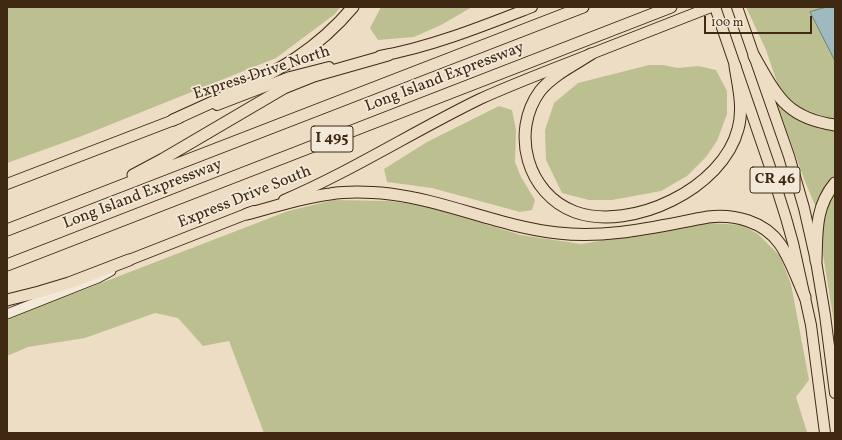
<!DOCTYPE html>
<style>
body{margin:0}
#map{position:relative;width:842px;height:440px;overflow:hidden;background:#edddc4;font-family:Vollkorn,serif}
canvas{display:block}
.frame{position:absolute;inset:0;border:8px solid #402913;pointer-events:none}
.scale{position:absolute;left:704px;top:16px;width:108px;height:18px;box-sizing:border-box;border:2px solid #402913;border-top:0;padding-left:5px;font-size:12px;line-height:14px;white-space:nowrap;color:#402913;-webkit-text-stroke:3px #f3e9d9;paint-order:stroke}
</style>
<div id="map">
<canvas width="842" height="440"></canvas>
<div class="frame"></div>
<div class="scale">100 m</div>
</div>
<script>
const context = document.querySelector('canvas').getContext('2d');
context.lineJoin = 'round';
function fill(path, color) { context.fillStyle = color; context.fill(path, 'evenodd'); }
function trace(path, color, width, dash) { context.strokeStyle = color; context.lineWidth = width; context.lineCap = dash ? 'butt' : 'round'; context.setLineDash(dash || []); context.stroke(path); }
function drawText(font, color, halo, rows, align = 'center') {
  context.font = font + ' Vollkorn,serif'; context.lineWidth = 3.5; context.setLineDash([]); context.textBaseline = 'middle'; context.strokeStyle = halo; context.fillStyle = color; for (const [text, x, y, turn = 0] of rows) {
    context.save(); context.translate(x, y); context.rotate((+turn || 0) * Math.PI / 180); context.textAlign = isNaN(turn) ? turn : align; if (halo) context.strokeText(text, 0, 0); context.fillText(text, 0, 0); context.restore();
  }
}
fill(new Path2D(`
 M7 7H340L335 14 276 58 82 136 7 163Z
 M381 7H472L441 25 414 37 378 40 370 28Z
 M746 7H835V120L800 108 779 88 766 50Z
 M649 65H663L678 68 698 66 716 70 727 91V114L717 141 706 157 687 176 661 191 612 200H589L562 193 546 160 545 130 554 103 578 83Z
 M780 103 791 116 820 129 835 130V179L816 208 804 179 777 104Z
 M499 106 512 110 516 130 515 162 521 177 535 200 532 210 520 212 432 188 387 182 384 169 427 142Z
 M835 191V329L821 242V224L825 206Z
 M334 200 390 201 425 206 521 235 581 244 709 223 742 225 758 234 780 256 791 284 809 380 796 397 807 432 806 433H264L229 341 203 346 178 318 155 313 85 338 28 347 7 356V320L39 307 288 211Z`), '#bcc091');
const water = new Path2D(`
 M827 7H835V61L810 12Z`);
fill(water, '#9eb9bf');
trace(water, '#787f7a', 1);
const secondary = new Path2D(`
 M7 314 98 278 111 271`);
const primary = new Path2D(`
 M380 56C431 47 483 26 532 7
 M217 105 290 77 329 67
 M7 184 179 118
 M284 200C352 171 414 131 480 99 511 85 542 73 573 61 619 43 665 25 711 7
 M129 260 254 211`);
const trunk = new Path2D(`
 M715 7 770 167 786 218 793 243 811 325 825 433
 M737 7 789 156 804 208 816 261 825 315 835 393`);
const motorway = new Path2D(`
 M591 54C574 65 553 75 540 91 510 132 527 194 575 212 632 232 723 188 738 129 744 108 738 86 735 66
 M754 56C777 96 786 118 835 125
 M173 120C214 101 258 83 296 58 317 44 337 26 353 7
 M133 175 163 159 284 88 314 76 388 55
 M247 214C274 207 303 197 330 194 349 191 371 192 390 194 447 201 501 227 558 233 609 239 658 226 708 217 734 214 764 221 780 244 791 260 797 279 805 297
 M7 230 583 7
 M816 261C817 232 815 207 835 183
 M7 265 671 7
 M7 300 39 292 69 283 129 260`);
trace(secondary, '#402913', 11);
trace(primary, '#402913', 12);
trace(trunk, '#402913', 12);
trace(motorway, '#402913', 13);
trace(secondary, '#f3e9d9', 9);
trace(primary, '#edddc4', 10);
trace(trunk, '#edddc4', 10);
trace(motorway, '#edddc4', 11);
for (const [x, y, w] of [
 [332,139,42],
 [775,180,50]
]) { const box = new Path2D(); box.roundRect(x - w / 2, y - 13, w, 26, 3); context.fillStyle = '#f3e9d9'; context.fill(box); trace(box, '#402913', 1); }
drawText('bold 15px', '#402913', null, [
 ["I 495",332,139],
 ["CR 46",775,180]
]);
drawText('16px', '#402913', '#f3e9d9', [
 ["Express Drive North",262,74,-18],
 ["Long Island Expressway",445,78,-21],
 ["Long Island Expressway",143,195,-21],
 ["Express Drive South",245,198,-22]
]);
</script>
